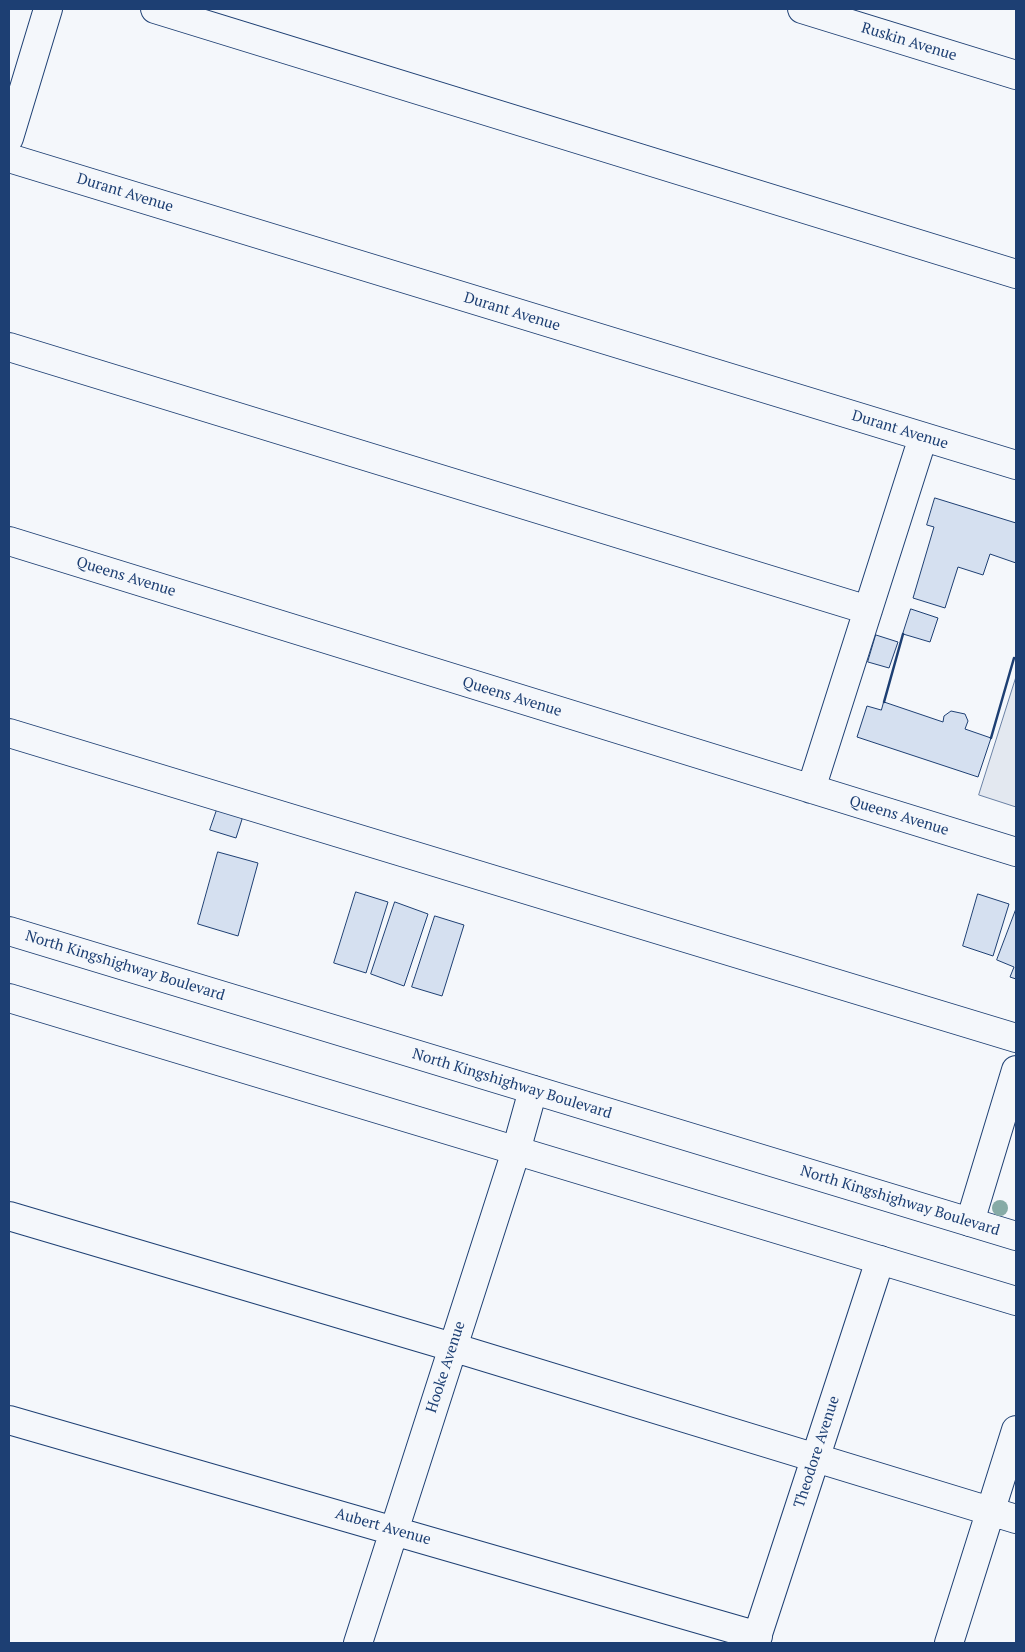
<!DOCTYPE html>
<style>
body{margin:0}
#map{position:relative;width:1025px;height:1652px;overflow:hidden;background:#f4f7fb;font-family:"PT Serif",serif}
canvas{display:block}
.frame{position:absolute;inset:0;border:10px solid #1d3f73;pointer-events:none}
</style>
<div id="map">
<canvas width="1025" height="1652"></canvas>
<div class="frame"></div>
</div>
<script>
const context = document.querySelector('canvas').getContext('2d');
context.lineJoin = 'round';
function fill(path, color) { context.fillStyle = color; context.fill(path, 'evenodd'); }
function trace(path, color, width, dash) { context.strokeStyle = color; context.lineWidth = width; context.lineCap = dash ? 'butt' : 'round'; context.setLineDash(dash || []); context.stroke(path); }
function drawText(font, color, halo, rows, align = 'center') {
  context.font = font + ' "PT Serif",serif'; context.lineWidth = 4; context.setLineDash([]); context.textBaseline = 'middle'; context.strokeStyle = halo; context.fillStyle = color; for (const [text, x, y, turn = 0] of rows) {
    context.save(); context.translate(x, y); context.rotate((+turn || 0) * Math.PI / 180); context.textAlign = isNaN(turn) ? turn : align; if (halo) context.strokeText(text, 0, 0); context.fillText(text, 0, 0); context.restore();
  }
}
const parking = new Path2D(`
 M1016 677V807L979 795Z`);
fill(parking, '#e3e8f0');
trace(parking, '#687fa3', 1);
const building = new Path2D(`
 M935 498 1016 523V563L990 554 983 575 958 567 945 608 913 598 934 527 927 525Z
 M911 609 938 618 930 642 903 634Z
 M876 635 898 642 889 668 868 662Z
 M884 702 943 722 944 716 951 711 965 714 968 721 965 729 991 738 978 777 857 737 867 706 881 710Z
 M219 804 244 813 236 838 210 830Z
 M218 852 258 863 238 936 198 924Z
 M356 892 388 902 366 973 334 963Z
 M978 894 1009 904 993 956 963 946Z
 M395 902 428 914 404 986 371 974Z
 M1016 909V979L1010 977 1014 967 997 960Z
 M435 916 464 925 442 996 412 987Z`);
fill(building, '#d5e0f0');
trace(building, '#1d3f73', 1);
const minor = new Path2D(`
 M155 9 1016 274
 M802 9 1016 75
 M9 138 48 9
 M9 158 1016 465
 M9 347 868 610
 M9 541 1016 852
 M9 733 1016 1038
 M811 789 923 437
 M9 1216 452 1347 1016 1519
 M970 1222 1016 1070
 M9 1420 758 1636
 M358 1643 516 1151 533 1090
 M755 1643 880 1260
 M949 1643 1016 1430`);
const major = new Path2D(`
 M9 931 1016 1236
 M9 998 1016 1301`);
trace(minor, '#1d3f73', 30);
trace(major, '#1d3f73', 30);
trace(minor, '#f4f7fb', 28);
trace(major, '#f4f7fb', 28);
trace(new Path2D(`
 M884 702 903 634
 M991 738 1014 658`), '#1d3f73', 2.5);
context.fillStyle = '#86aba6';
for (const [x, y] of [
 [1000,1208]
]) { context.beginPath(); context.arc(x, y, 8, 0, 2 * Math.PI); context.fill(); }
drawText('15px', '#1d3f73', '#f4f7fb', [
 ["Ruskin Avenue",909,42,17],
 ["Durant Avenue",125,193,17],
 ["Durant Avenue",512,312,17],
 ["Durant Avenue",900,430,17],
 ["Queens Avenue",126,577,17],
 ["Queens Avenue",512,697,17],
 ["Queens Avenue",899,816,17],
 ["North Kingshighway Boulevard",125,966,17],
 ["North Kingshighway Boulevard",512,1084,17],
 ["North Kingshighway Boulevard",900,1201,17],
 ["Hooke Avenue",446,1367,-72],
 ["Theodore Avenue",817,1452,-72],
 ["Aubert Avenue",383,1527,16]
]);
</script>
